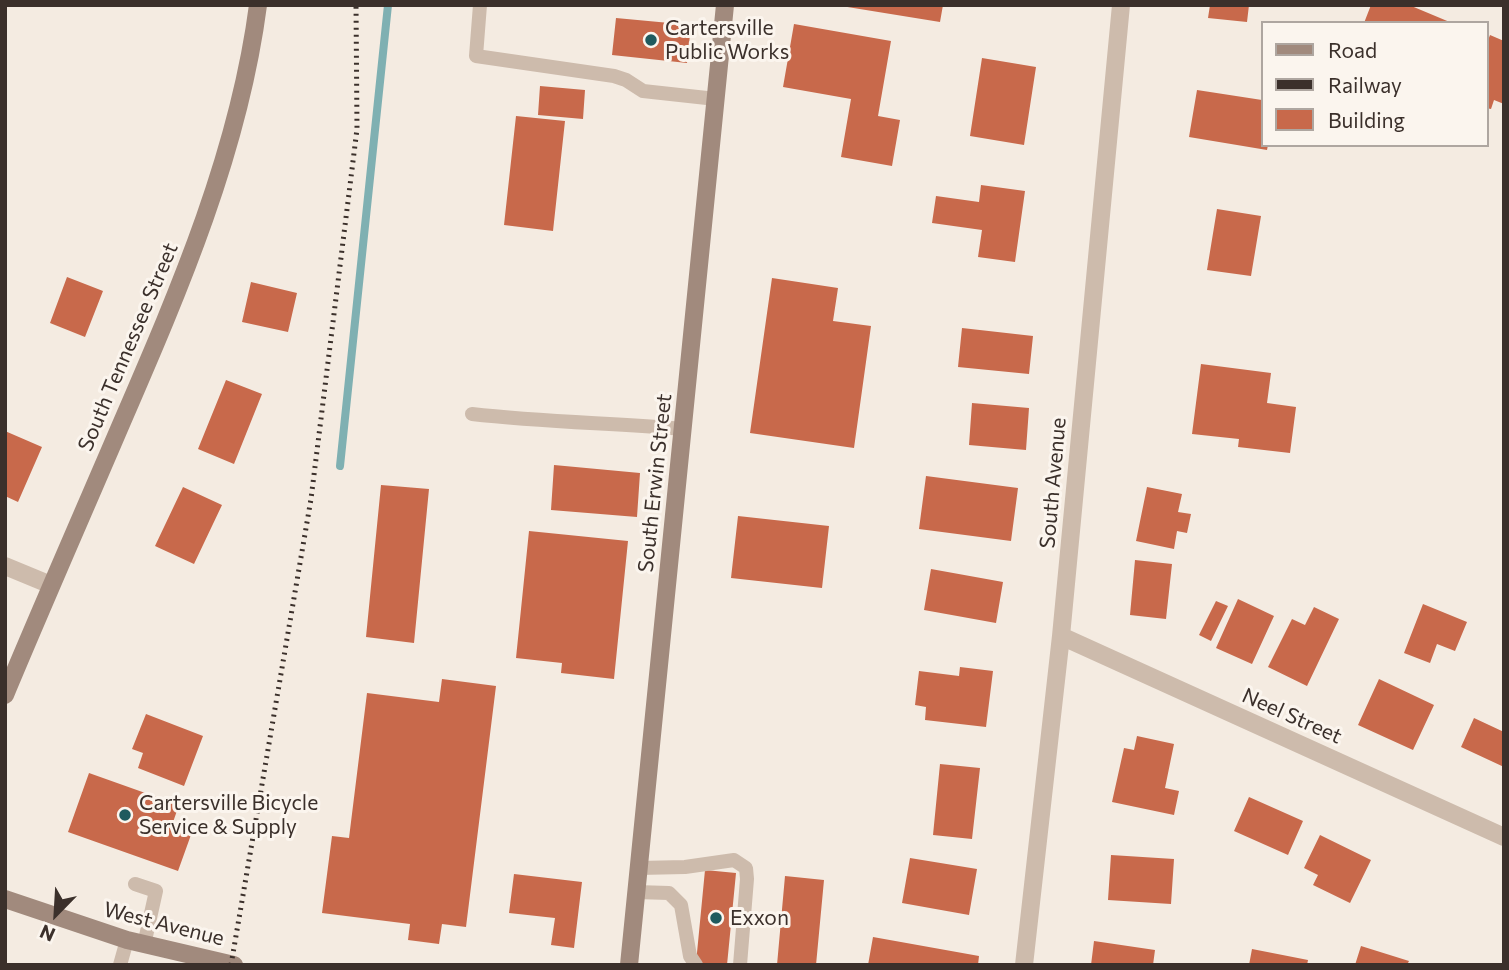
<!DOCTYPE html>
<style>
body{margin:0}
#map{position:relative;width:1509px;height:970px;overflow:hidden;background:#f4ebe1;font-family:Commissioner,sans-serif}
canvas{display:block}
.frame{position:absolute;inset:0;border:7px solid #3b302b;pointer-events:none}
.legend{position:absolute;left:1261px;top:21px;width:228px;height:126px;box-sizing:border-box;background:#fbf5ee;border:2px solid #aea6a0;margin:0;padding:9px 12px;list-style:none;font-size:21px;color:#3b302b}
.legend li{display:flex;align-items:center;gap:14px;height:35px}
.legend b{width:35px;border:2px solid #aea6a0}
.north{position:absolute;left:21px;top:879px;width:70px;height:70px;-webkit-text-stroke:5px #fbf5ee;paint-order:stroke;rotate:204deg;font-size:19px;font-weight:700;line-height:28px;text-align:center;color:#3b302b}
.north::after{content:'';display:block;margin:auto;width:24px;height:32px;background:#3b302b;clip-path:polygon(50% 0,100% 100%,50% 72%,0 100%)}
</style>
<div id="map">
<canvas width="1509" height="970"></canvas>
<div class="frame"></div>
<ul class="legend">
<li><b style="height:9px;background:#a18a7d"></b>Road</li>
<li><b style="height:9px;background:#3b302b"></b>Railway</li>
<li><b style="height:19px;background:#c8694b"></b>Building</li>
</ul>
<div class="north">N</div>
</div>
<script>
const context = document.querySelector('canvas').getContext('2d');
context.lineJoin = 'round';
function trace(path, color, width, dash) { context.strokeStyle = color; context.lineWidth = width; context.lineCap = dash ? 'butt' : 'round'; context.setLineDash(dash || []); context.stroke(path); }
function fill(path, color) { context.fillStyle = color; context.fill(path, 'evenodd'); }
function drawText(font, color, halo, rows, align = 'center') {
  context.font = font + ' Commissioner,sans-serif'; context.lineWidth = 6; context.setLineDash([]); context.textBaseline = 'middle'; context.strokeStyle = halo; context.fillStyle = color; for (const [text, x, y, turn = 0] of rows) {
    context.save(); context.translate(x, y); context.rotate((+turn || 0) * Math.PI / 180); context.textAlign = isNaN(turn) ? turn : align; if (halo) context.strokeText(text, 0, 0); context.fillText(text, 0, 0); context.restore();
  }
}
trace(new Path2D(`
 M340 466 388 5`), '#7fb0b2', 8);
fill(new Path2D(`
 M835 5H943L940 22Z
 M1210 5H1249L1247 22 1208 18Z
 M1371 5H1409L1452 23H1364Z
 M616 18 691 25 687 63 612 55Z
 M794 24 891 41 878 116 900 120 892 166 841 157 851 99 783 87Z
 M1490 35 1504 41V104L1494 100 1491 109 1486 108V46Z
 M982 58 1036 67 1024 145 970 136Z
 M540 86 585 90 583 119 538 115Z
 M1197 90 1262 100V145H1268L1267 150 1189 137Z
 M516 116 565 121 553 231 504 225Z
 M981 185 1025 191 1015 262 978 257 982 230 932 223 936 196 979 202Z
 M1217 209 1261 216 1251 276 1207 270Z
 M67 277 103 291 85 337 50 323Z
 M772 278 838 288 833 321 871 326 854 448 750 433Z
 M251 282 297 293 288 332 242 322Z
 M962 328 1033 336 1029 374 958 367Z
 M1201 364 1271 373 1267 403 1296 407 1290 453 1238 447 1239 439 1192 434Z
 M226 380 262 394 234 464 198 449Z
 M972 403 1029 408 1026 450 969 445Z
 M5 431 42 447 18 502 5 496Z
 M554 465 640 473 637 517 551 510Z
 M926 476 1018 488 1011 541 919 529Z
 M381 485 429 489 414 643 366 637Z
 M183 487 222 505 194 564 155 546Z
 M1147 487 1182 494 1178 512 1191 514 1187 533 1177 531 1174 549 1136 541Z
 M738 516 829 526 822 588 731 578Z
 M529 531 628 541 614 679 561 673 562 663 516 658Z
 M1135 560 1172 564 1166 619 1130 615Z
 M931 569 1003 582 996 623 924 610Z
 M1238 599 1274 616 1252 664 1216 648Z
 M1216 601 1228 606 1211 641 1199 635Z
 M1423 604 1467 622 1455 651 1437 644 1430 663 1404 653Z
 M1314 607 1339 619 1307 686 1268 667 1292 619 1305 625Z
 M960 667 993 671 986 727 925 720 926 707 915 705 919 671 959 676Z
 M442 679 496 686 466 927 442 924 439 944 408 940 410 924 322 913 332 836 349 838 367 693 439 702Z
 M1379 679 1434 705 1413 750 1358 725Z
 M146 714 203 736 184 786 138 768 143 753 132 749Z
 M1474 718 1504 732V767L1461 747Z
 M1137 736 1174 744 1165 788 1179 791 1174 815 1112 802 1124 748 1134 750Z
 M940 764 980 768 972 839 933 835Z
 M89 773 179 805 172 825 192 832 178 871 68 832Z
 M1249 797 1303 821 1288 855 1234 831Z
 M1320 835 1371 860 1350 903 1313 885 1318 875 1304 868Z
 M1111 855 1174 859 1171 904 1108 900Z
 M910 858 977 869 969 915 902 903Z
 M705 870 736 873 727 965 696 963Z
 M514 874 582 882 574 948 551 945 555 918 509 913Z
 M785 876 824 880 816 965H777Z
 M873 937 979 956 978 965H868Z
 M1094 941 1155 950 1153 965H1091Z
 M1361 946 1409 961 1407 965H1355Z
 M1252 949 1308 960 1307 965H1249Z`), '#c8694b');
trace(new Path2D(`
 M480 5 476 56 614 76 626 80 643 91 716 99
 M472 414C542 422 612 423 683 429
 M639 868 685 867 734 860 746 868 747 879 740 965
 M135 884 156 891 144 945
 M636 892 669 893 681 905 690 956 696 965
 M120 965 127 940`), '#cdbbac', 14);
trace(new Path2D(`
 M5 566 51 585
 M1061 636 1504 837
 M1024 965 1061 636 1121 5`), '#cdbbac', 18);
trace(new Path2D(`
 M5 695C43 604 83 513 122 422 180 288 239 151 258 5
 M5 899 127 940 234 965
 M629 965 725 5`), '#a18a7d', 18);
trace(new Path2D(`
 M231 965 311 499 357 129 356 5`), '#3b302b', 5, [2, 5]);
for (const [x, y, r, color] of [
 [651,40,7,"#1f5a5e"],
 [125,815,7,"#1f5a5e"],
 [716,918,7,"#1f5a5e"]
]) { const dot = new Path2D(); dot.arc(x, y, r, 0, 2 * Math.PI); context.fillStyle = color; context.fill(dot); trace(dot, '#fbf5ee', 2.5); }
drawText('21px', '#3b302b', '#fbf5ee', [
 ["Cartersville",665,28],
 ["Public Works",665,52],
 ["Cartersville Bicycle",139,803],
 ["Service & Supply",139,827],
 ["Exxon",730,918]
], 'left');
drawText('21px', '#3b302b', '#fbf5ee', [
 ["South Tennessee Street",128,347,-67],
 ["South Erwin Street",655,483,-84],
 ["South Avenue",1053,483,-85],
 ["Neel Street",1292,716,24],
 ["West Avenue",164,924,14]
]);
</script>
